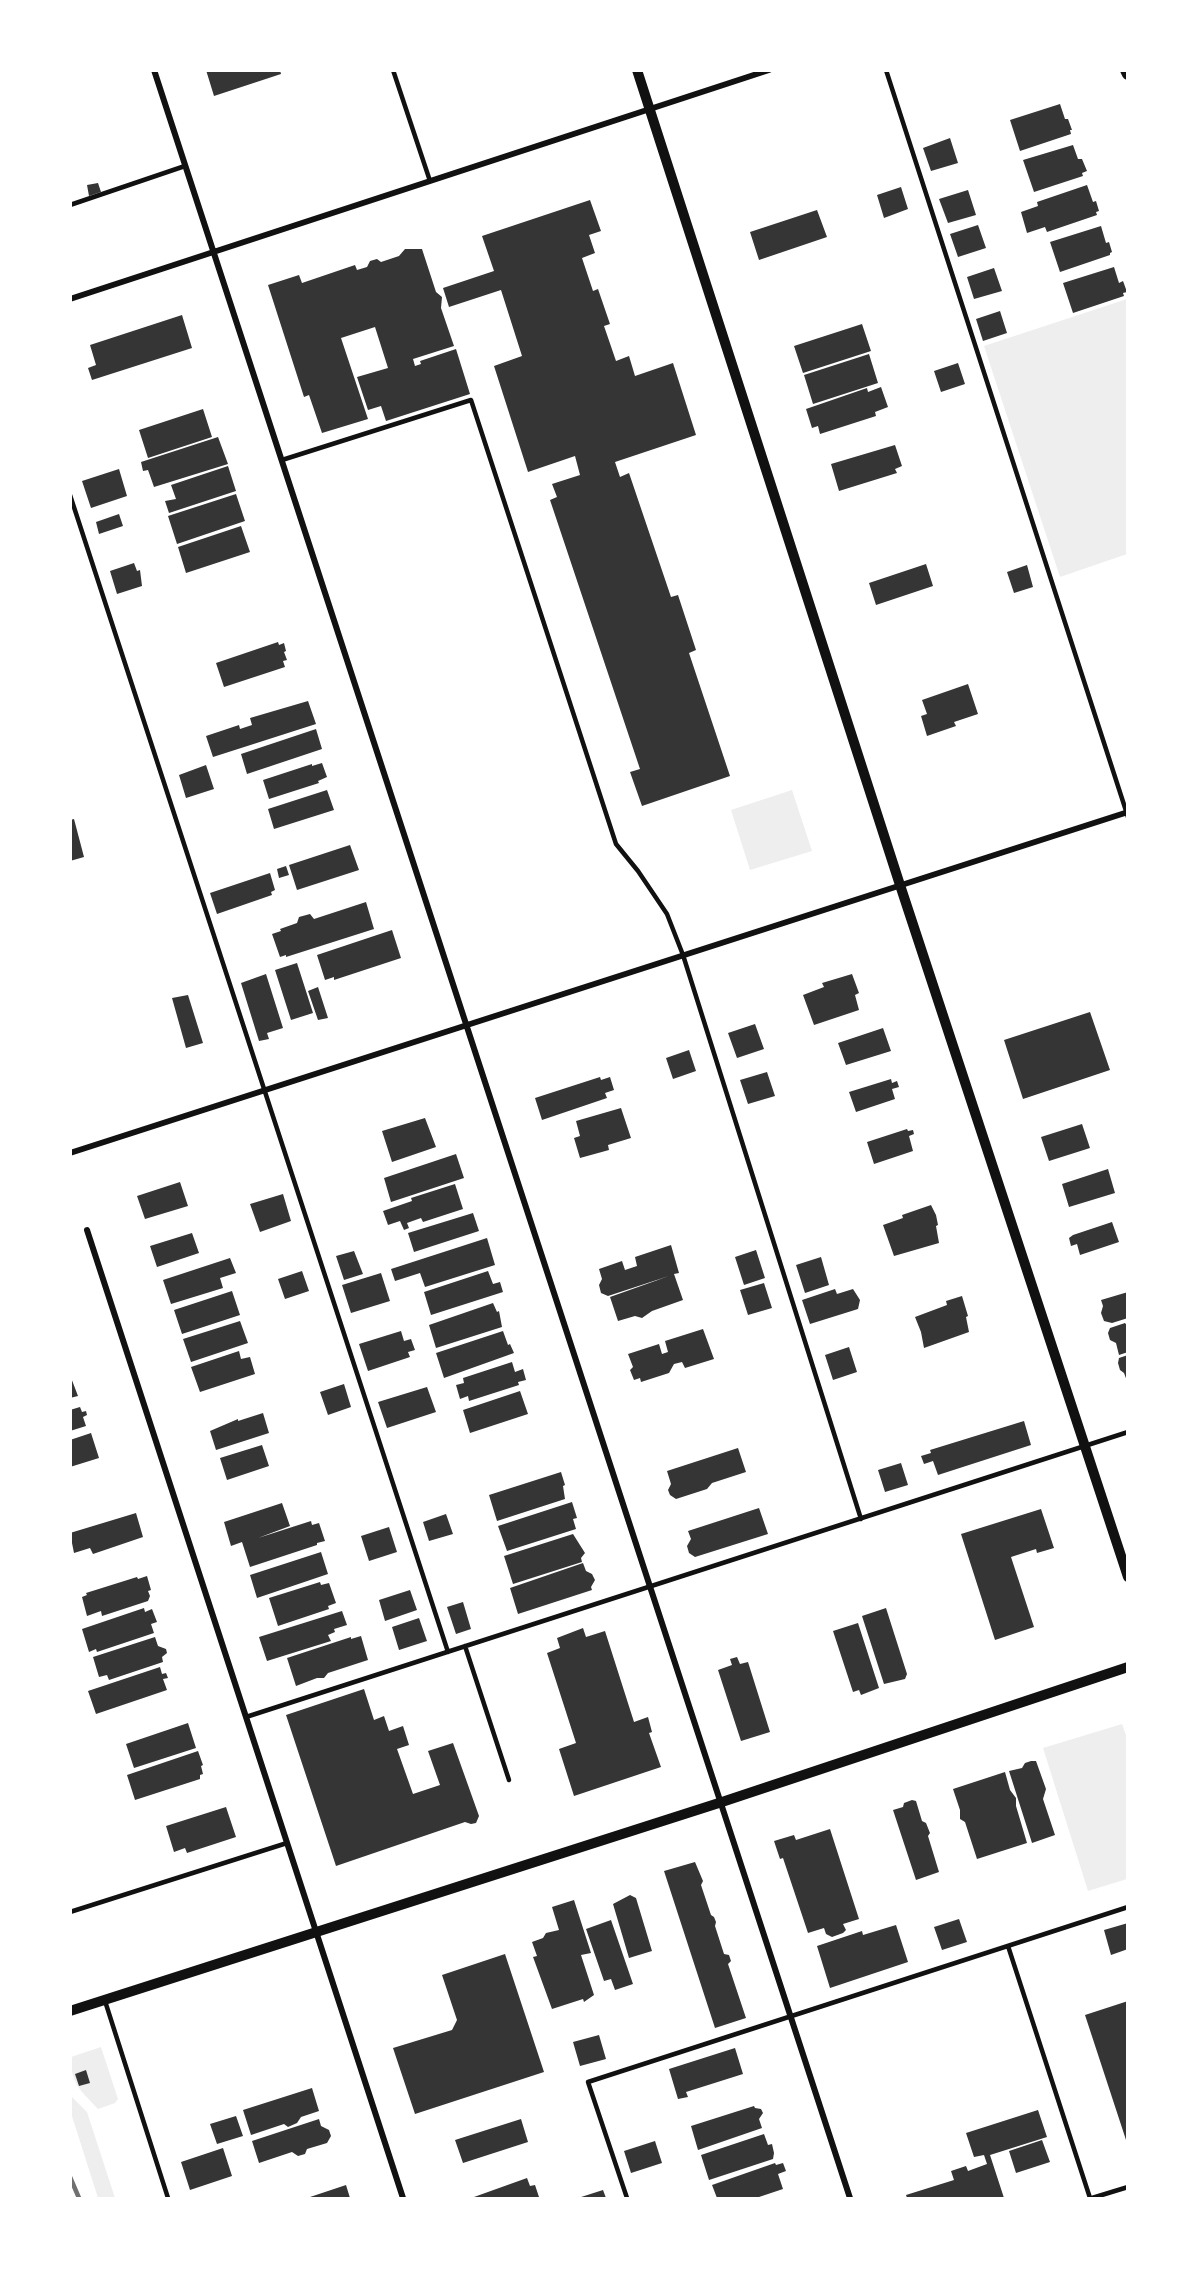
<!DOCTYPE html>
<style>
body{margin:0}
#map{position:relative;width:1198px;height:2269px;overflow:hidden;background:#fff;font-family:"IBM Plex Sans",sans-serif}
canvas{display:block}
.frame{position:absolute;inset:0;border:72px solid #fff;pointer-events:none}
</style>
<div id="map">
<canvas width="1198" height="2269"></canvas>
<div class="frame"></div>
</div>
<script>
const context = document.querySelector('canvas').getContext('2d');
context.lineJoin = 'round';
function fill(path, color) { context.fillStyle = color; context.fill(path, 'evenodd'); }
function trace(path, color, width, dash) { context.strokeStyle = color; context.lineWidth = width; context.lineCap = dash ? 'butt' : 'round'; context.setLineDash(dash || []); context.stroke(path); }
fill(new Path2D(`
 M1127 299V554L1060 577 984 346Z
 M792 790 812 851 750 870 731 810Z
 M1122 1724 1128 1741 1127 1879 1088 1891 1043 1748Z
 M101 2047 118 2099 115 2103 98 2109C80 2089 71 2085 71 2057Z
 M71 2096 87 2112 115 2198H98L71 2113Z`), '#eee');
fill(new Path2D(`
 M206 70H280L281 74 214 96Z
 M1060 104 1065 119H1068L1072 130H1070L1071 134 1020 151 1010 120Z
 M950 138 958 163 931 171 923 148Z
 M1073 145 1078 159H1082L1087 171 1082 173 1083 176 1034 192 1023 160Z
 M98 183 101 192 89 196 87 185Z
 M1087 185 1093 202 1096 201 1099 211 1096 212 1097 215 1047 232 1045 227 1027 233 1021 212 1038 206 1037 202Z
 M901 187 908 209 884 218 877 195Z
 M968 190 976 215 948 223 939 199Z
 M590 200 601 231 589 235 595 253 582 258 593 291 598 289 610 324 604 326 616 361 629 356 635 376 673 363 696 435 615 462 620 477 629 473 671 597 678 595 696 650 689 653 730 776 642 806 630 772 640 769 550 500 557 497 552 484 580 475 575 456 528 472 494 366 522 356 501 290 449 307 443 288 494 271 482 236Z
 M817 210 827 237 759 260 750 232Z
 M978 225 986 248 958 257 950 234Z
 M1101 226 1106 243 1109 242 1112 252 1110 253V255L1060 272 1050 242Z
 M405 249H422L436 292 442 297 441 308 454 346 413 359 415 366 421 364 420 361 456 349 470 394 386 421 381 406 368 410 357 377 388 368 375 327 341 338 368 419 322 433 309 395 304 397 268 285 299 275 302 283 355 265 357 270 367 267 370 261 377 259 381 262 399 256Z
 M1114 267 1119 283 1123 281 1127 292 1123 293 1124 296 1073 313 1063 283Z
 M994 268 1002 291 974 299 967 277Z
 M1000 311 1007 333 983 341 976 319Z
 M182 315 192 348 92 380 88 368 96 365 90 345Z
 M862 324 871 351 803 373 794 346Z
 M869 354 878 383 813 404 804 375Z
 M958 363 965 384 941 392 934 371Z
 M881 387 888 407 875 412 876 416 820 434 818 426 812 428 806 409 867 388 868 392Z
 M203 409 212 437 148 458 139 430Z
 M218 437 228 464 154 487 148 470 143 471 141 462Z
 M895 445 902 466 895 469 897 473 839 491 831 464Z
 M228 466 236 491 169 513 165 501 176 499 171 485Z
 M119 469 127 496 91 508 82 481Z
 M236 494 245 521 177 544 168 516Z
 M119 514 123 526 99 534 96 522Z
 M241 526 250 552 186 573 178 547Z
 M134 563 137 571 140 570 142 586 117 594 110 571Z
 M926 564 933 586 876 605 869 583Z
 M1027 565 1033 587 1014 593 1007 572Z
 M278 642 279 645 284 643 286 651 284 652 287 660 283 661 285 667 224 687 216 663Z
 M968 684 978 714 954 722 956 726 927 736 921 716 927 714 922 700Z
 M308 701 316 724 213 757 206 736 239 725 240 729 252 725 250 718Z
 M316 729 322 749 247 774 241 754Z
 M322 763 327 777 318 781 319 783 269 799 263 780 312 764V766Z
 M206 765 214 789 186 798 179 775Z
 M327 790 334 810 274 829 268 809Z
 M74 819 84 857 70 861V820Z
 M350 845 359 870 297 890 289 865Z
 M286 866 289 875 279 878 277 869Z
 M270 873 275 890 271 892 272 895 217 914 210 893Z
 M366 902 374 929 286 957V955L280 957 272 934 281 931 280 929 297 923 299 917 310 914 314 919Z
 M392 930 401 958 334 980V977L325 980 317 955Z
 M297 963 313 1013 291 1020 275 970Z
 M266 974 283 1028 267 1033 269 1039 259 1041 241 983Z
 M852 974 859 993 855 995 859 1010 814 1025 803 995 824 987 822 983Z
 M318 987 328 1018 318 1020 308 991Z
 M188 995 203 1043 186 1048 172 998Z
 M1090 1012 1110 1070 1023 1099 1004 1040Z
 M755 1024 764 1049 737 1058 728 1033Z
 M883 1028 891 1051 846 1065 838 1043Z
 M689 1050 696 1071 673 1079 666 1058Z
 M767 1072 775 1096 748 1104 740 1080Z
 M600 1077 601 1080 610 1077 614 1090 605 1093 607 1098 542 1120 535 1098Z
 M891 1079 892 1083 897 1081 899 1087 892 1089 895 1099 856 1112 849 1092Z
 M621 1108 631 1138 608 1145 609 1150 580 1158 574 1138 580 1136 576 1121Z
 M425 1118 436 1147 392 1162 382 1131Z
 M1082 1124 1090 1148 1049 1161 1041 1137Z
 M907 1129 908 1131 913 1130 914 1134 909 1136 913 1151 874 1164 867 1142Z
 M456 1154 464 1178 391 1202 384 1178Z
 M1108 1169 1115 1193 1069 1207 1062 1184Z
 M180 1182 188 1206 145 1219 137 1196Z
 M455 1184 463 1209 423 1222 421 1218 407 1223 409 1228 404 1230 400 1221 388 1225 383 1211 412 1201 411 1198Z
 M283 1194 291 1221 260 1232 250 1204Z
 M931 1205 936 1215 938 1225 936 1226 939 1243 894 1256 883 1225 903 1218 902 1215Z
 M473 1213 479 1231 414 1252 408 1233Z
 M1112 1222 1119 1242 1080 1255 1077 1244 1071 1246 1069 1238 1073 1235Z
 M192 1233 199 1253 157 1267 150 1246Z
 M487 1238 495 1265 425 1287 420 1273 395 1281 391 1269Z
 M671 1245 679 1273 674 1274 683 1300 652 1311 642 1318 635 1316 618 1321 610 1297 669 1276 608 1296 601 1293 599 1285 602 1279 599 1269 622 1261 625 1270 637 1266 635 1257Z
 M756 1250 765 1278 744 1285 735 1257Z
 M354 1251 363 1274 344 1280 336 1256Z
 M821 1257 829 1285 805 1293 796 1265Z
 M230 1258 236 1273 220 1278 223 1288 171 1304 163 1280Z
 M302 1271 309 1291 285 1299 278 1279Z
 M488 1271 493 1284 500 1282 503 1292 431 1315 424 1292Z
 M381 1273 390 1301 351 1313 342 1285Z
 M764 1283 772 1308 748 1315 740 1290Z
 M835 1289 837 1294 853 1289 860 1300 858 1309 810 1324 802 1300Z
 M232 1291 240 1315 182 1334 174 1310Z
 M1128 1292V1318L1112 1323 1104 1321 1101 1313 1103 1306 1101 1300Z
 M962 1296 968 1316 966 1317 969 1332 924 1348 921 1332 915 1317 947 1305 946 1301Z
 M493 1303 497 1312 499 1311 502 1327 436 1348 429 1325Z
 M240 1321 248 1343 191 1362 183 1339Z
 M1125 1323 1128 1327V1352L1119 1355 1116 1343 1110 1340 1108 1333 1110 1328Z
 M703 1329 714 1359 685 1368 682 1362 674 1364 669 1373 641 1382 640 1378 634 1380 630 1370 633 1367 628 1354 659 1344 662 1354 668 1352 665 1341Z
 M401 1331 404 1341 411 1339 415 1350 408 1352 410 1357 368 1371 359 1344Z
 M503 1331 508 1345 510 1344 514 1353 444 1378 436 1353Z
 M849 1347 857 1372 833 1380 825 1355Z
 M239 1351 241 1359 250 1357 255 1374 200 1392 191 1367Z
 M1128 1355V1381H1127L1124 1373 1120 1370 1118 1363 1119 1358Z
 M512 1362 515 1372 523 1369 526 1380 518 1382 519 1385 469 1401 468 1396 460 1399 456 1385 464 1383 463 1378Z
 M70 1375 78 1396 70 1398Z
 M344 1384 351 1407 328 1415 320 1392Z
 M427 1387 436 1412 387 1428 378 1402Z
 M520 1391 528 1414 470 1433 463 1410Z
 M80 1407 82 1412 86 1411 87 1415 83 1417 86 1426 70 1431V1410Z
 M263 1413 269 1433 216 1450 210 1431 238 1419V1421Z
 M1024 1421 1031 1445 938 1475 933 1461 924 1464 921 1456 931 1453 930 1450Z
 M91 1433 99 1458 70 1467V1440Z
 M262 1445 269 1466 227 1480 220 1458Z
 M738 1448 746 1472 712 1483 707 1489 676 1499 670 1495 668 1490 671 1484 667 1471Z
 M901 1463 908 1485 885 1492 878 1470Z
 M561 1472 565 1485 563 1486 565 1499 497 1521 489 1495Z
 M572 1502 577 1518 573 1519 576 1529 507 1551 498 1526Z
 M282 1503 290 1526 258 1538 311 1521 312 1525 319 1523 325 1541 317 1543V1545L250 1567 242 1542 231 1546 224 1522Z
 M759 1508 768 1534 695 1557 689 1553 687 1546 691 1539 688 1531Z
 M1041 1509 1054 1548 1037 1553 1036 1549 1011 1557 1034 1627 995 1640 961 1534Z
 M136 1513 143 1537 93 1554 90 1548 74 1553 70 1533Z
 M446 1514 453 1534 429 1541 423 1522Z
 M389 1527 397 1552 369 1561 361 1536Z
 M573 1534 585 1553 581 1558 582 1562 513 1584 504 1556Z
 M321 1552 328 1574 257 1598 250 1575Z
 M583 1563 586 1571 592 1574 595 1580 591 1587 592 1590 518 1614 510 1588Z
 M147 1576 151 1590 148 1591 150 1596 148 1601 102 1616 101 1611 87 1616 82 1597 87 1595 86 1593 137 1577 138 1579Z
 M320 1582 321 1585 329 1583 336 1603 328 1606 329 1609 278 1626 269 1598Z
 M410 1590 417 1610 385 1621 379 1600Z
 M463 1602 471 1629 456 1634 447 1607Z
 M144 1608 145 1612 152 1609 157 1622 151 1624 154 1633 97 1652 96 1649 89 1652 82 1629Z
 M886 1608 907 1674 905 1679 884 1684 862 1616Z
 M342 1611 347 1625 334 1629 335 1632 328 1635 331 1641 267 1661 259 1637Z
 M419 1618 427 1641 399 1650 392 1627Z
 M858 1623 879 1688 861 1695 859 1690 853 1692 833 1631Z
 M583 1628 586 1637 605 1631 634 1722 648 1717 652 1732 649 1733 661 1767 574 1796 559 1749 576 1743 547 1653 560 1648 557 1638Z
 M361 1636 368 1660 328 1673 324 1678H317L296 1686 287 1658 351 1637V1639Z
 M155 1637 158 1646 166 1649 167 1653 162 1657 163 1662 109 1680 107 1675 99 1677 93 1657Z
 M737 1657 740 1664 748 1662 770 1732 741 1741 718 1670 732 1665 730 1659Z
 M160 1667 162 1674 166 1673 168 1678 163 1679 167 1690 96 1714 88 1691Z
 M364 1689 374 1720 384 1716 389 1731 403 1726 409 1745 397 1749 413 1794 440 1785 428 1751 453 1743 479 1816 476 1823 471 1824 465 1822 336 1866 286 1715Z
 M188 1723 196 1748 134 1768 126 1744Z
 M198 1751 203 1765 201 1766 203 1774 200 1775V1779L135 1800 127 1775Z
 M1031 1761H1036L1046 1789 1043 1799 1055 1835 1032 1843 1009 1771 1022 1768 1025 1763Z
 M1005 1772 1010 1790 1016 1798V1806L1027 1843 977 1859 965 1822 960 1819V1810L953 1789Z
 M912 1800 916 1801 922 1821 926 1823 930 1833 928 1836 939 1872 916 1880 893 1810 903 1807 904 1803Z
 M226 1807 236 1837 187 1853 185 1848 174 1852 166 1826Z
 M830 1829 859 1919 843 1924 846 1930 843 1933 832 1937 826 1934 824 1928 808 1933 783 1858 780 1859 774 1841 794 1835 796 1840Z
 M695 1862 703 1881 701 1885 711 1915 714 1917 716 1922 715 1926 724 1954 729 1955 731 1961 728 1964 746 2018 715 2028 664 1871Z
 M630 1895 636 1898 652 1951 629 1958 613 1904Z
 M574 1900 591 1953 581 1955 594 1995 584 2002 583 1999 552 2009 533 1957 537 1956 532 1942 543 1938 546 1933 559 1930 552 1907Z
 M959 1919 967 1942 942 1950 934 1927Z
 M611 1920 633 1984 615 1990 611 1979 604 1981 586 1929Z
 M1128 1923V1949L1111 1955 1104 1930Z
 M896 1925 908 1962 830 1988 817 1946 862 1931 863 1935Z
 M505 1954 544 2072 415 2114 393 2048 452 2030 457 2020 442 1975Z
 M1128 2001V2143H1127L1085 2015Z
 M599 2035 606 2059 580 2066 573 2042Z
 M735 2048 743 2074 686 2092 688 2097 678 2099 669 2069Z
 M86 2070 90 2083 79 2086 75 2074Z
 M312 2088 319 2111 301 2117 297 2123 288 2127 284 2124 251 2135 243 2110Z
 M754 2106 755 2108 761 2109 763 2113 759 2119 762 2128 698 2150 691 2126Z
 M1038 2110 1047 2137 990 2155 1004 2198H907L906 2195 954 2180 951 2171 966 2166 968 2171 987 2164 984 2155 974 2157 966 2133Z
 M236 2116 243 2136 217 2144 210 2124Z
 M319 2119 321 2126 329 2130 331 2136 327 2143 307 2149 305 2154 298 2156 292 2152 259 2163 252 2141Z
 M521 2119 528 2142 463 2163 455 2140Z
 M764 2134 768 2145 772 2144 774 2153 773 2159 709 2180 701 2155Z
 M1042 2140 1050 2162 1016 2173 1009 2151Z
 M655 2141 662 2163 631 2173 624 2151Z
 M223 2148 232 2176 190 2190 181 2162Z
 M775 2163 776 2165 783 2163 786 2171 778 2174 783 2189 756 2198H717L712 2185Z
 M527 2178 530 2186 535 2185 539 2197 474 2198V2197Z
 M346 2185 350 2198H307Z
 M603 2190 606 2198H578Z`), '#353535');
trace(new Path2D(`
 M393 70 430 181
 M886 70 1128 817
 M70 205 185 166
 M282 460 471 400 616 844 638 871 667 914 683 955 861 1519
 M70 495 448 1652
 M465 1646 509 1780
 M246 1717 1128 1432
 M70 1912 287 1843
 M1008 1946 1090 2198
 M105 2001 168 2198
 M627 2198 588 2082 1128 1907
 M1092 2198 1128 2187`), '#111', 4.5);
trace(new Path2D(`
 M154 70 850 2198
 M70 299 769 70
 M70 1153 1128 812
 M87 1230 403 2198`), '#111', 6);
trace(new Path2D(`
 M637 70 900 885 1128 1577
 M70 2011 722 1802 1128 1667`), '#111', 10);
trace(new Path2D(`
 M1126 70 1128 74`), '#111', 12);
trace(new Path2D(`
 M70 2177 79 2198`), '#707070', 4.5);
</script>
